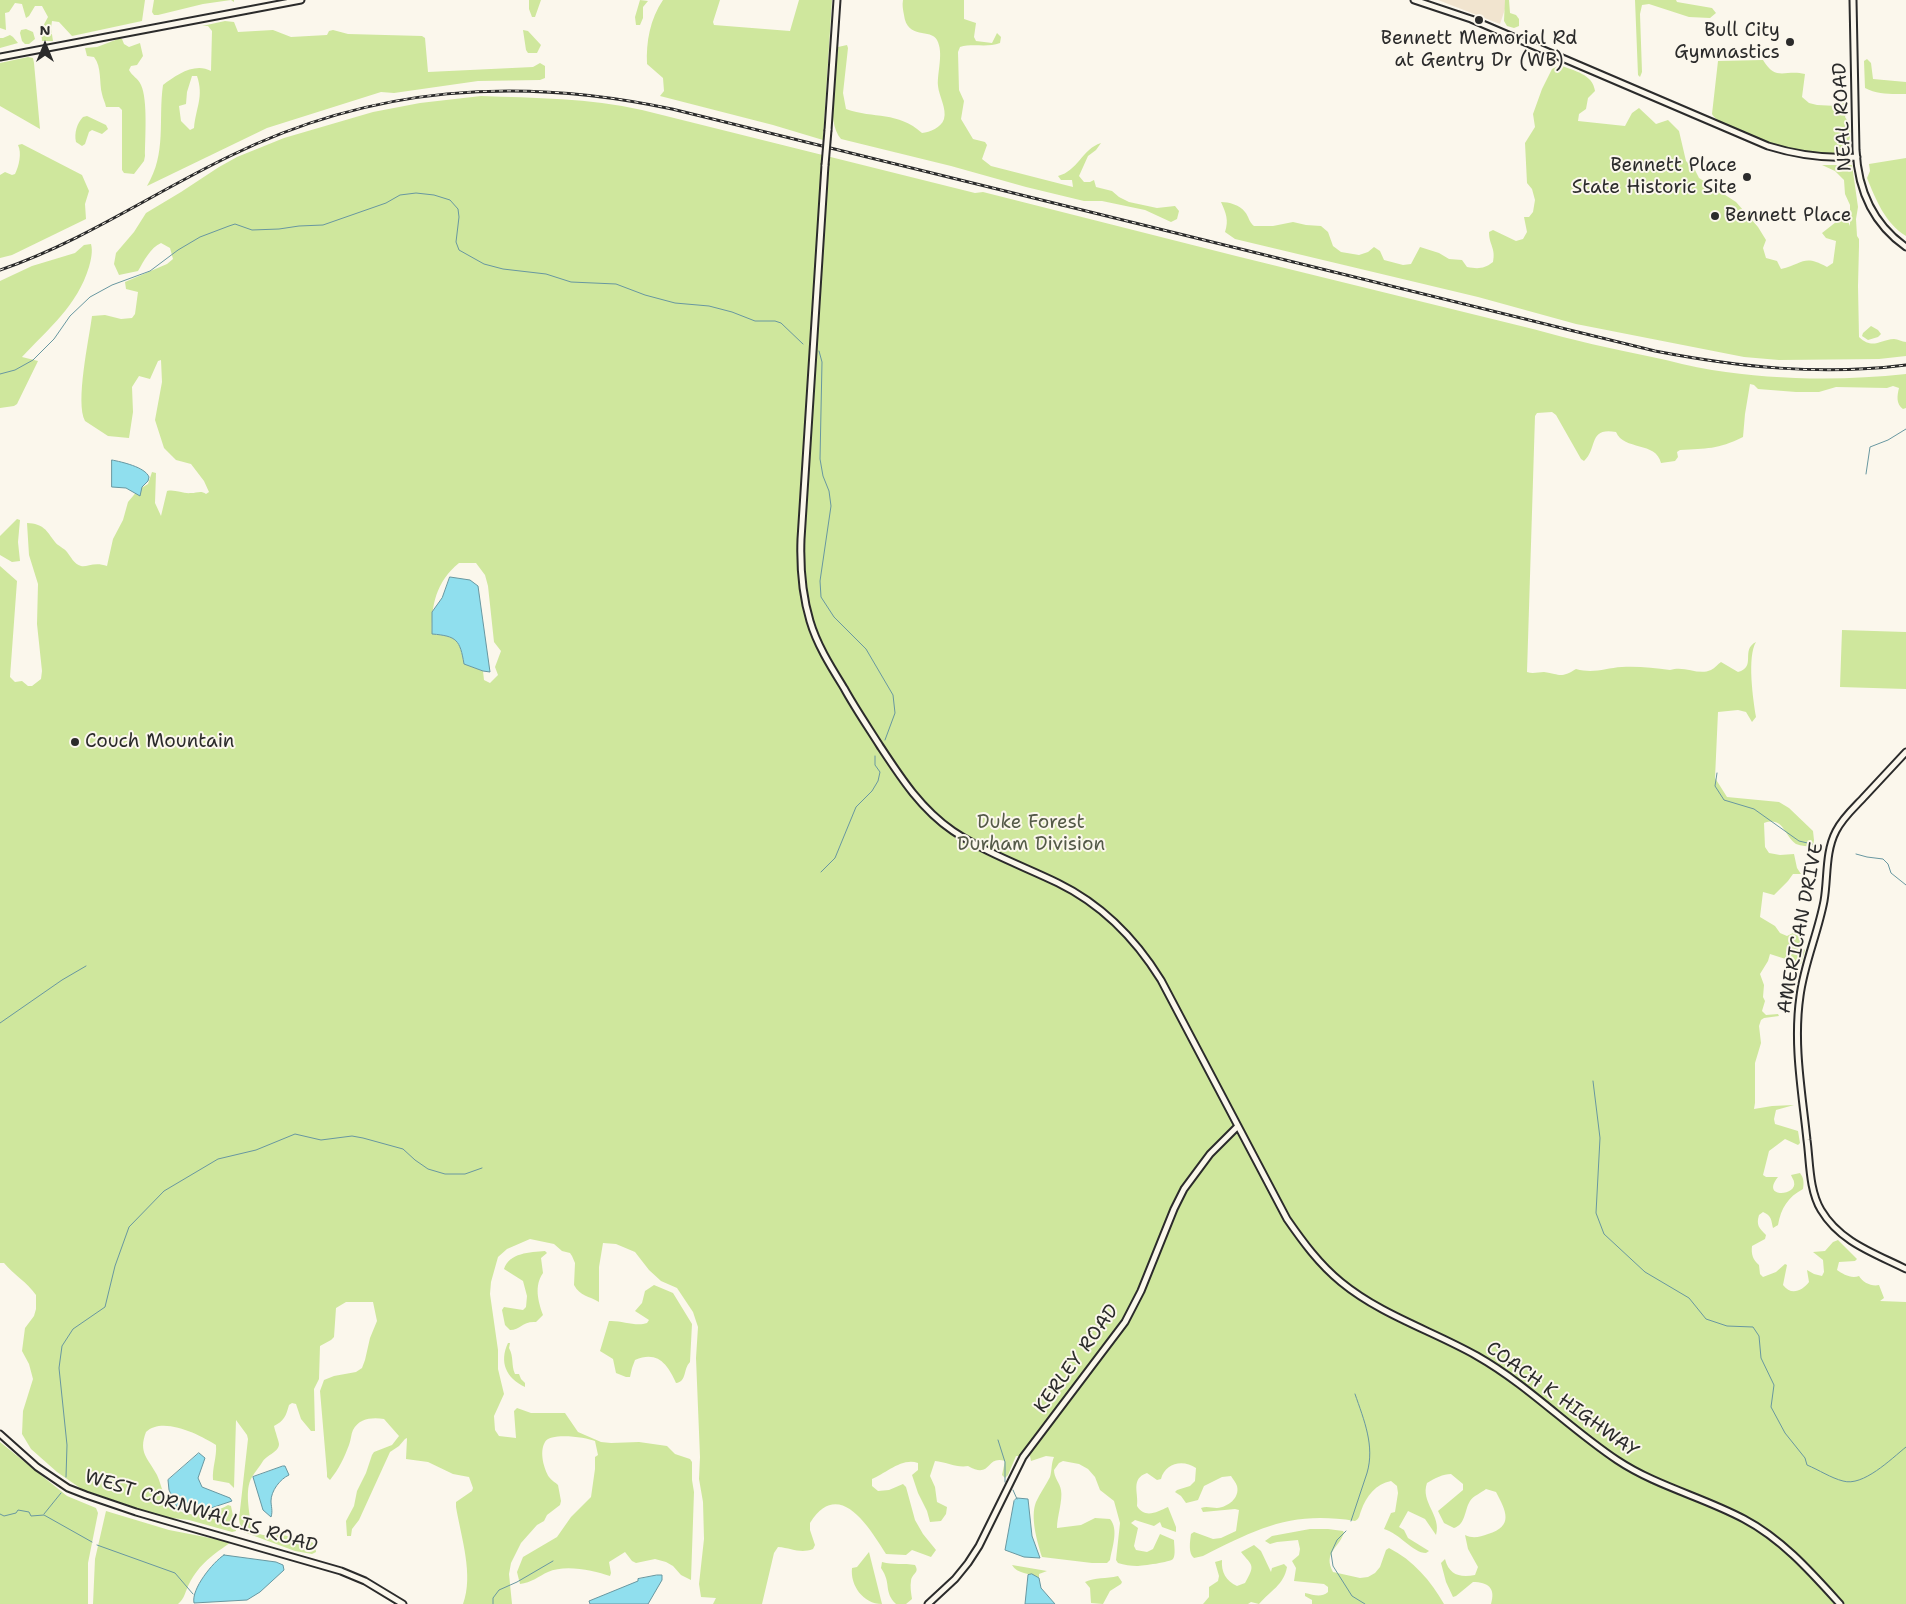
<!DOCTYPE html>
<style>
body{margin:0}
#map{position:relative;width:1906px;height:1604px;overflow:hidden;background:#fbf7ec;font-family:"Shantell Sans",sans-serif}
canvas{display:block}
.north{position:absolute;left:20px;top:20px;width:50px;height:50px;-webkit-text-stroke:4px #fbf7ec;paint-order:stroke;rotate:0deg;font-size:14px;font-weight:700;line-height:20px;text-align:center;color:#2b2b2b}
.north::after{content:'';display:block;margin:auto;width:18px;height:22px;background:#2b2b2b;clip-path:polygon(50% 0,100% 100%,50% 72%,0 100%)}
</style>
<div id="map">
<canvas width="1906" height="1604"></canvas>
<div class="north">N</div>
</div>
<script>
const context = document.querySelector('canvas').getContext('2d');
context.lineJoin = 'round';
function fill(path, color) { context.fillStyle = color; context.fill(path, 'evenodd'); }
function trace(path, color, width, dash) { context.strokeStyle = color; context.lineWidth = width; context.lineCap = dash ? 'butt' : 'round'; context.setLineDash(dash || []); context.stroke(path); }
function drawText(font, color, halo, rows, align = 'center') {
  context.font = font + ' "Shantell Sans",sans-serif'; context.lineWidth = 4; context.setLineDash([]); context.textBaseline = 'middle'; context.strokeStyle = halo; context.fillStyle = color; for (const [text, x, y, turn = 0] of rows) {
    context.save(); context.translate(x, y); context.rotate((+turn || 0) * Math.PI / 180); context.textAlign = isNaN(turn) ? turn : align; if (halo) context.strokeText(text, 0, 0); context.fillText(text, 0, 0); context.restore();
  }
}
fill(new Path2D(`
 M1438 0H1507V3L1500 24Z`), '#f1e4cf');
fill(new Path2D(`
 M0 0H145L142 21 72 36 59 22 52 21 51 28 53 41H42L41 30 48 17 42 6H35L29 16 26 18 22 4 15 3 9 12 5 13 6 30 0 28Z
 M154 0H234V2L231 0 203 4 158 15H154L152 12Z
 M529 0H541L535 17H532L529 9Z
 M640 0 648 1 643 7V18L640 25H636L635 17Z
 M663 0H720L713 22 714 25 790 31 799 0H832L823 140 773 125 660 96 664 91 663 78 647 64C646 42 650 19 663 0Z
 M903 0H964V19L976 23 974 37 976 41 992 43 997 33 1001 37 1000 43C987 48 973 43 960 47L958 52 959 90 964 101 961 119 973 139 985 142 987 145 982 159 991 166 1073 187 1072 180H1061L1058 176C1078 171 1082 149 1101 143L1096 150 1088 156 1079 176 1084 182H1090L1094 180 1096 187 1112 191 1119 197 1129 202 1157 208 1175 206 1179 211 1177 219 1171 222 1145 210 1102 201H1084L1026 187 951 166 841 139C825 121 836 71 838 47L847 45 848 48 843 93 846 109C874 119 898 111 922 133 930 132 941 128 944 119 947 109 939 96 938 86 937 72 944 53 937 40 931 28 907 40 904 15 903 10 902 5 903 0Z
 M1505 0H1509L1510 13 1516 15 1519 19V26L1514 28 1507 26 1504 21Z
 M1635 0H1676L1677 2 1712 8 1716 13 1710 18 1689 17 1649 4 1642 5 1640 14 1642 72 1640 77 1638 75Z
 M225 21 234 22 238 32 273 30 291 37 327 35 329 31 333 30 348 34 422 36 425 38 428 72 533 67 540 63 545 66V78L540 80 478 81 394 93 381 92 267 128 147 186C167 153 158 120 163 85 176 75 195 62 211 71L212 31 208 26H202ZM197 76C204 97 196 107 194 128L190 130 181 121 179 106 186 104 187 92 192 76Z
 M26 29 33 32 35 39 29 44H25L22 41 20 33 21 30Z
 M523 30 528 31 541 45 537 53H528L526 50Z
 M10 35 13 37 18 43 0 48V38H3Z
 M118 39H122L124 44 129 47 140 43 143 56 137 65 131 66 129 70C132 76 138 78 141 85 148 100 145 138 145 156L144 161 134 174 124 173 122 170V110L119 107H106C105 102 103 99 102 94 99 83 102 67 94 57L87 56 85 48 97 47Z
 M28 57 33 58 34 63 40 129 0 106V63Z
 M1867 59 1871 63 1873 79 1906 82V94C1892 94 1878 95 1865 88L1864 61Z
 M1763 60C1776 82 1785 69 1805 74L1802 97 1809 103 1817 105 1837 106 1846 102 1847 110 1845 117C1854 129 1851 144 1841 154 1829 154 1815 156 1802 154 1784 150 1720 129 1712 114L1718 61Z
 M1560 65C1574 71 1593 74 1595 91L1588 98 1586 109 1579 114 1578 121 1625 126 1632 113 1639 108 1656 124 1668 120 1679 131 1686 161 1695 170 1699 178 1736 202 1758 227 1766 240 1763 248 1766 258 1777 261 1781 269C1804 264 1803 254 1827 267L1833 263 1836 241 1826 238 1822 233 1836 222 1847 219 1850 226V205L1845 194 1844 180 1835 171 1822 165H1852L1858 207 1856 219 1857 236 1859 239V246L1858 286 1859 337C1873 350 1879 340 1894 339 1898 339 1902 342 1906 342V356L1879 359 1779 360 1744 357 1576 324 1478 297 1235 239 1225 232C1229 220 1226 213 1221 202 1229 202 1240 205 1245 212 1249 217 1249 222 1254 226H1273L1293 222 1306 225 1321 226 1328 232 1333 246 1341 252 1359 255 1368 252 1374 247 1380 251 1384 260 1403 265 1411 264 1420 247 1439 253 1449 259 1462 260 1467 267C1478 269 1484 269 1493 262 1496 248 1489 245 1489 232L1493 230 1516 241 1523 239 1527 232 1524 217H1529L1533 212 1535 200 1532 189 1527 183 1525 143 1535 127 1533 114 1542 89 1552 69Z
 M481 96C535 98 589 98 642 110L975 193 983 192 1236 256 1533 329C1573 340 1612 349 1652 357 1672 361 1692 367 1712 370 1776 380 1842 381 1906 374V408L1903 409C1896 404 1897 396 1899 388L1893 386 1887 388 1836 387 1819 392H1796L1758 389 1754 385 1750 384 1745 414 1743 437C1717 450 1707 448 1680 450L1677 452 1678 457 1675 461 1661 463C1656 441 1624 451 1616 432 1588 427 1598 448 1584 461L1581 459 1556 415 1552 412 1537 413 1535 416 1527 672C1533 674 1538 672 1544 672 1560 674 1560 679 1576 669 1594 674 1605 668 1622 667 1638 666 1654 668 1670 670 1685 665 1698 676 1711 670 1715 668 1718 664 1721 662L1738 672C1757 667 1740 650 1756 642 1747 657 1753 699 1756 717L1752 722 1746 712 1738 710 1718 712 1715 778 1727 797 1779 802 1789 808 1813 831 1814 840 1813 847C1808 846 1801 846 1796 844 1784 836 1784 816 1764 823L1765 847 1769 853 1780 855 1794 854 1797 868 1801 874H1793L1788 881 1774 895 1763 892 1760 917 1775 926 1780 933 1787 936 1799 930 1804 934 1803 942 1800 947 1805 950 1801 964 1770 954 1768 961 1760 974 1764 985 1763 997 1765 1001 1762 1011 1766 1015 1778 1014 1779 1016 1764 1018 1761 1020 1759 1026 1761 1043 1755 1063V1103L1754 1109 1772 1106 1794 1105 1776 1110 1774 1119 1775 1124 1798 1131 1800 1143 1798 1145 1785 1139 1769 1151 1763 1175 1766 1177H1778C1760 1199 1798 1196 1794 1182 1794 1180 1792 1178 1791 1175L1800 1173C1804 1178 1804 1183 1803 1189 1788 1197 1781 1208 1778 1225L1773 1228C1771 1220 1772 1216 1763 1212L1759 1215C1756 1225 1759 1228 1766 1235L1765 1239 1752 1246C1751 1254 1753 1260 1759 1265L1760 1274 1763 1277 1776 1272 1785 1264 1787 1265 1783 1285C1791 1296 1802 1291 1809 1282L1807 1270 1814 1274 1822 1276 1824 1272 1823 1260 1813 1252 1825 1251 1833 1242 1838 1240 1857 1259 1855 1261 1839 1262 1837 1270C1843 1274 1851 1279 1859 1276 1862 1282 1872 1287 1879 1285L1884 1298 1880 1301 1906 1302V1604H1491C1496 1588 1488 1582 1473 1582L1456 1596 1453 1597 1446 1582 1441 1563 1445 1559C1449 1575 1460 1578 1475 1575L1478 1567 1468 1549 1465 1535C1473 1539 1480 1537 1488 1534 1514 1526 1506 1511 1496 1492L1486 1489C1481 1493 1473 1496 1470 1501 1464 1511 1466 1524 1454 1528L1444 1523 1438 1511 1463 1490V1484L1451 1474C1443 1474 1435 1478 1427 1483 1420 1502 1442 1516 1436 1535L1425 1519 1408 1511 1399 1527 1404 1530 1408 1538 1429 1551 1426 1553C1413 1553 1399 1533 1384 1529L1391 1513 1395 1512 1398 1493 1397 1486 1391 1481C1376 1484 1366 1496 1361 1511 1359 1516 1360 1518 1355 1521 1291 1511 1259 1528 1203 1556L1194 1558C1188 1554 1190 1541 1191 1534L1194 1532 1213 1539 1221 1538 1236 1531 1239 1510 1235 1509 1203 1512 1201 1508C1207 1506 1211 1508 1217 1508 1228 1507 1240 1498 1237 1486 1236 1483 1233 1479 1231 1476L1222 1477 1204 1486 1198 1500 1186 1503 1181 1496 1175 1492 1177 1490 1190 1486 1195 1481 1196 1468C1183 1459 1165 1463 1161 1479L1157 1480 1147 1473C1130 1479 1139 1493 1137 1506 1145 1519 1157 1512 1168 1507L1176 1527V1532L1162 1527 1160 1522 1154 1526 1135 1520 1131 1523 1138 1528 1134 1546 1136 1550 1147 1552 1153 1549 1160 1534 1174 1540C1174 1545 1176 1555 1173 1559 1171 1562 1142 1566 1137 1566 1131 1566 1124 1565 1118 1563L1116 1560 1120 1523 1114 1501 1100 1490 1095 1477 1088 1469 1079 1464 1063 1461 1059 1463 1054 1470C1054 1478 1060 1483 1061 1490 1063 1500 1057 1517 1057 1528L1081 1525 1095 1518 1110 1519C1119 1529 1112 1548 1110 1560L1107 1563H1092L1042 1557C1037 1541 1030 1517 1036 1502 1040 1493 1046 1485 1050 1477 1052 1471 1051 1464 1054 1457L1046 1456 1031 1461 1030 1456H1016L1008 1475 1005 1478 1002 1475 1005 1461C985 1455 992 1480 968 1466 957 1468 946 1462 935 1461L930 1476 935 1487 937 1502 947 1507 946 1514 941 1521 930 1522 927 1511 918 1493 912 1475 918 1470V1463C902 1457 885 1474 872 1479V1486L878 1491 889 1490 903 1484 906 1487 915 1520 923 1534 936 1550 931 1557 912 1550 906 1555 886 1554C869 1527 839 1477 810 1523V1530L815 1545 813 1549C800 1554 792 1548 778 1547L774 1553 762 1604H713L716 1598 701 1597 699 1584 704 1539 703 1502 699 1479 700 1457 696 1358 698 1327 693 1312 677 1288 661 1281 649 1270 635 1252 616 1244 603 1243 599 1267V1302C589 1296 580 1296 574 1285L575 1263 572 1256 570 1253 562 1251 554 1244 530 1239 507 1249 498 1257 491 1282 490 1294 498 1350V1369L504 1394 494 1416 495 1430 499 1436 516 1438 514 1411 517 1408 531 1413H565L578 1432 601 1442 611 1443 639 1442 667 1446 675 1454 690 1459 692 1462V1480L694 1492 691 1580 681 1575 673 1566 666 1562 655 1559 636 1563 632 1561 625 1552 609 1562 611 1573 610 1576C594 1570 564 1564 548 1572 539 1576 531 1583 520 1584L517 1572 523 1557 557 1537 571 1517 591 1497 595 1469V1457L598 1455 595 1441C586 1437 550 1432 545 1442 539 1452 544 1469 549 1477 551 1480 556 1483 558 1485L561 1501 560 1505 547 1515 544 1521 537 1525 521 1543 511 1563 509 1574 512 1604H463C474 1575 461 1537 456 1507V1502L472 1491 473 1488 469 1477 453 1474 428 1462 406 1459 407 1438 405 1439 399 1446 390 1452 359 1520 352 1529 351 1536H347L346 1521 354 1506 357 1491 366 1473 372 1455 374 1452 392 1445 399 1436 384 1419C373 1417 359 1418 353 1430 351 1434 351 1440 349 1445 344 1458 339 1469 330 1480L327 1477V1473L320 1391 324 1380 334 1376 356 1372 362 1368 365 1360 370 1338 377 1321 373 1302H346L336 1308 334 1337 331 1340 320 1346 319 1379 314 1389 315 1431H311L301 1419 296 1404 292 1403 289 1405C286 1416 284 1421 274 1426 275 1431 279 1442 279 1444 279 1452 267 1455 263 1461 260 1466 255 1472 252 1477 244 1490 250 1513 251 1527L256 1533 263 1535H283L312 1542 315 1545 316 1552 312 1554 295 1551 241 1531 239 1519 248 1439 247 1435 236 1420 234 1488 229 1483 213 1480C212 1468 217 1457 216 1445 200 1435 163 1416 146 1432 138 1453 148 1458 157 1475 160 1481 161 1488 164 1494 170 1505 181 1516 195 1514 199 1514 202 1511 206 1510 216 1509 218 1511 228 1505L231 1506 236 1531 232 1532 189 1520 164 1517 83 1490 57 1472 31 1449 22 1434 23 1411 33 1379 29 1364 22 1351 25 1328 34 1316 36 1309V1295C27 1282 14 1275 4 1263H0V566L17 581 10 677 15 682 22 681 28 686H32L41 679 42 671 37 624 38 584 29 555 27 523C44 524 46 530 55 542 58 546 64 548 67 552 71 557 74 564 81 566 86 568 94 561 107 566L113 539 123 520 128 502 138 490 148 484 152 472 156 473 155 503 161 516 167 491C175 489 183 494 191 493 197 493 201 490 206 494L209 492 204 481 191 464 176 460 164 448 155 420 162 382 161 360 158 361 150 379 139 376 132 387 133 412 129 438 108 436 85 421C75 403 89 339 92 316L105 315 121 319 132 318 135 314 138 292 126 289 125 282 167 264 173 259 170 248 161 243C150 248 144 261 138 271L119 275 114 264 116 253 134 232 146 213 181 192 219 167 237 157 284 138 373 112 420 103ZM459 563H476L485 575 488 586 494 642 501 651 495 667 498 675 490 683 484 680 483 671 464 664C460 640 457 636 432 634 431 605 436 582 459 563Z
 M87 116 106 125 108 129 102 134 92 130 89 132 85 144 82 146 76 142C74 133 77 123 83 117Z
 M22 144 82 175 89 191 85 204 86 219 12 255 0 258V175L5 172 12 175 15 174C19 166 22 153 18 145Z
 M1906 158V236C1885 223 1876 200 1867 178L1870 171 1869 164Z
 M91 244C93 251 91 260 89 267 77 306 49 328 22 357L38 361 17 404 14 406 0 408V281L32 266 75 253 84 245Z
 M1871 326 1878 330 1881 334 1878 337 1868 340 1862 336 1863 333Z
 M17 519 20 520 18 542 20 561 12 562 0 555V536Z
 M1842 630 1906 632V689L1840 687Z
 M545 1251 547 1253 541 1258 543 1273C534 1286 538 1301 543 1315L536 1322C522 1321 521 1330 510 1330L505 1325 502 1310 504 1307 523 1310 526 1307 527 1296 523 1281 504 1269C509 1253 530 1252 545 1251Z
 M654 1285 673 1293 692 1324 690 1362C683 1369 687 1382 676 1383 668 1365 658 1350 635 1360L632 1368 630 1377H626L616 1373 613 1359 600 1351 609 1321C621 1320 636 1327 647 1323L649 1320 635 1311 642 1303 645 1291Z
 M508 1343H510L509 1348C514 1357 511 1365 515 1374H519L521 1379 525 1383V1387C506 1378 499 1362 508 1343Z
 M0 1442 67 1496 96 1508 98 1513 88 1563V1604H0Z
 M106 1511 169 1530 231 1542C213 1555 200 1563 189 1584 185 1592 185 1598 178 1604H93L95 1559Z
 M1310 1529H1328L1343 1531 1344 1533C1338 1549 1323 1553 1333 1572L1360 1578 1368 1577 1375 1573 1380 1567 1386 1550 1389 1548C1413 1560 1431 1581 1444 1604H1312V1600L1305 1596V1593C1314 1595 1321 1598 1328 1592V1587L1324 1584 1294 1581 1296 1568 1292 1561 1299 1555 1300 1549 1298 1540 1277 1542 1270 1544 1265 1541 1272 1536Z
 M1254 1545 1261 1551 1271 1572 1272 1568 1284 1564 1287 1567C1284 1585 1270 1591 1259 1604L1251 1602 1248 1604H1203L1209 1597V1587L1218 1581 1219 1576 1215 1562 1222 1560C1221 1572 1226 1581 1237 1586L1245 1583C1256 1564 1252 1566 1241 1552Z
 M869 1552 882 1604C863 1604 850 1585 852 1568L857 1567Z
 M882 1562C893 1565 904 1563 915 1565 920 1573 912 1573 911 1581 910 1586 911 1593 912 1599L906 1604H896C883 1591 892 1584 881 1568Z
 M1012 1565 1047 1571 1039 1574V1578C1030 1573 1017 1574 1012 1565Z
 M1118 1576 1122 1582 1121 1584 1110 1591 1103 1604 1091 1603 1090 1588 1085 1582C1095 1577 1106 1579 1118 1576Z`), '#cfe79d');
const water = new Path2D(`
 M112 460C122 462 145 467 149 477L148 481 142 487 140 496 126 488 112 487Z
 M450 577 470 580 478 586 490 672 483 671 464 664C460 640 457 636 432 634V612L442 598Z
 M199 1453 205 1458 198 1478 202 1487 230 1498 232 1501 211 1508 203 1507 183 1510 177 1507 169 1490 168 1480Z
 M283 1466H285L289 1475C280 1479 271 1491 271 1501 271 1506 273 1511 271 1517L263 1510 253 1477Z
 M1017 1498 1028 1499 1032 1536 1040 1558 1024 1557 1005 1550 1014 1501Z
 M224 1555 276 1562 283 1565 284 1570 260 1592 247 1600 194 1603C191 1589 213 1562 224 1555Z
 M1032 1574 1039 1578 1041 1588 1055 1604H1025L1028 1575Z
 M657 1575H662V1580L648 1604H590L589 1601 638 1581V1579Z`);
fill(water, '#90dfee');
trace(water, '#6897a0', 1);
trace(new Path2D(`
 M819 351 822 362 820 459 823 476 829 491 831 506 820 581 821 597 834 617 866 649 893 695 895 713 885 740
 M0 374 15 370 33 360 54 339 70 316 90 297 112 285 150 271 178 250 200 237 229 226 235 224 252 230 279 229 299 226 323 225 386 203 400 195 416 193 434 195 450 200 458 209 459 217 456 242 459 250 484 264 503 269 546 274 571 282 616 284 645 295 675 303 709 306 732 312 755 321H775L781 323 803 344
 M1866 474 1870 447 1888 440 1906 429
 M1717 773 1715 786 1724 800 1754 809 1799 841 1820 846
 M1856 854 1867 857 1883 859 1888 864 1891 873 1906 885
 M821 872 835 858 856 807 872 791 878 781 880 772 875 765V756
 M0 1023 62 980 86 966
 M1593 1081 1600 1138 1596 1213 1604 1234 1645 1272 1689 1298 1706 1319 1727 1326 1753 1327 1759 1336 1761 1358 1774 1385 1771 1407 1785 1433 1805 1458 1807 1465C1819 1470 1831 1478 1843 1481 1863 1487 1891 1459 1906 1447
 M998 1440 1005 1462V1482
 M66 1477 67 1445 59 1368 62 1346 73 1329 105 1307 115 1266 129 1227 164 1191 218 1159 256 1150 295 1134 321 1140 352 1136 363 1138 403 1149 415 1160 428 1169 445 1174H465L482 1168
 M1013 1490 1017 1499
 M0 1514 4 1516 16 1513 18 1510 29 1512 31 1516 44 1515 92 1542
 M44 1514 61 1493
 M1351 1521C1356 1505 1362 1489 1367 1473 1375 1446 1364 1420 1355 1394
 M1346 1531 1337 1540 1331 1553 1333 1566 1352 1596 1365 1604
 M97 1545 175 1573 193 1594
 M493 1604V1598L499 1590 517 1582 553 1561`), '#6897a0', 1);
const tertiary = new Path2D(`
 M1414 0 1471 19 1768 146C1797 155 1826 159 1857 157
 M1853 0 1856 150C1858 190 1873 224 1906 247
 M0 57 301 0
 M828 130 837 0
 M825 165 801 539C800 567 802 594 810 621 817 645 831 667 844 688 855 708 868 727 880 746 901 778 921 809 953 831 986 853 1023 866 1058 883 1103 905 1135 938 1161 980L1287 1219C1303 1242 1319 1264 1341 1282 1381 1315 1433 1331 1477 1356 1528 1385 1569 1428 1617 1460 1656 1486 1703 1497 1744 1519 1782 1539 1811 1572 1840 1604
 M1906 752C1892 767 1879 781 1865 796 1855 807 1843 817 1836 831 1825 852 1828 878 1824 901 1818 933 1804 964 1800 996 1793 1044 1802 1092 1807 1140 1810 1162 1809 1190 1821 1210 1840 1242 1874 1253 1906 1269
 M0 1434 37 1467 68 1488 86 1495 136 1512 341 1571 365 1581 403 1604
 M928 1604 955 1579 968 1563 979 1546 1023 1457 1125 1322 1141 1291 1174 1209 1184 1189 1210 1154 1238 1126`);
trace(tertiary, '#2b2b2b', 9);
trace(tertiary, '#fbf7ec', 5);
const rail = new Path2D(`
 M0 270C82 242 153 193 230 156 373 86 518 76 672 109L1655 351C1738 367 1821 376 1906 365`);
trace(rail, '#2b2b2b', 3);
trace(rail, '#fbf7ec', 1, [4]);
const tertiaryBridge = new Path2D(`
 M825 165 828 130`);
trace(tertiaryBridge, '#2b2b2b', 9, []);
trace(tertiaryBridge, '#fbf7ec', 5);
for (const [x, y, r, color] of [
 [1479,20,5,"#2b2b2b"],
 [1790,42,5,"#2b2b2b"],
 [1747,177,5,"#2b2b2b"],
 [1715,216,5,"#2b2b2b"],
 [75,742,5,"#2b2b2b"]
]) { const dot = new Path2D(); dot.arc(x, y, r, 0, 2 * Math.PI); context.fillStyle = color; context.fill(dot); trace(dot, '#fbf7ec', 2); }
drawText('19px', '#2b2b2b', '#fbf7ec', [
 ["Bull City",1780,31],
 ["Gymnastics",1780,53],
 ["Bennett Memorial Rd",1479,39,"center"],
 ["at Gentry Dr (WB)",1479,61,"center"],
 ["Bennett Place",1737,166],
 ["State Historic Site",1737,188],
 ["Bennett Place",1725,216,"left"],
 ["Couch Mountain",85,742,"left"]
], 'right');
drawText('19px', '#2b2b2b', '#fbf7ec', [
 ["NEAL ROAD",1843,117,-93],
 ["AMERICAN DRIVE",1801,928,-79],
 ["KERLEY ROAD",1077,1359,-54],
 ["COACH K HIGHWAY",1562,1400,36],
 ["WEST CORNWALLIS ROAD",201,1512,17]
]);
drawText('19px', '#545a48', '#fbf7ec', [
 ["Duke Forest",1031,823],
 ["Durham Division",1031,845]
]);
</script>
